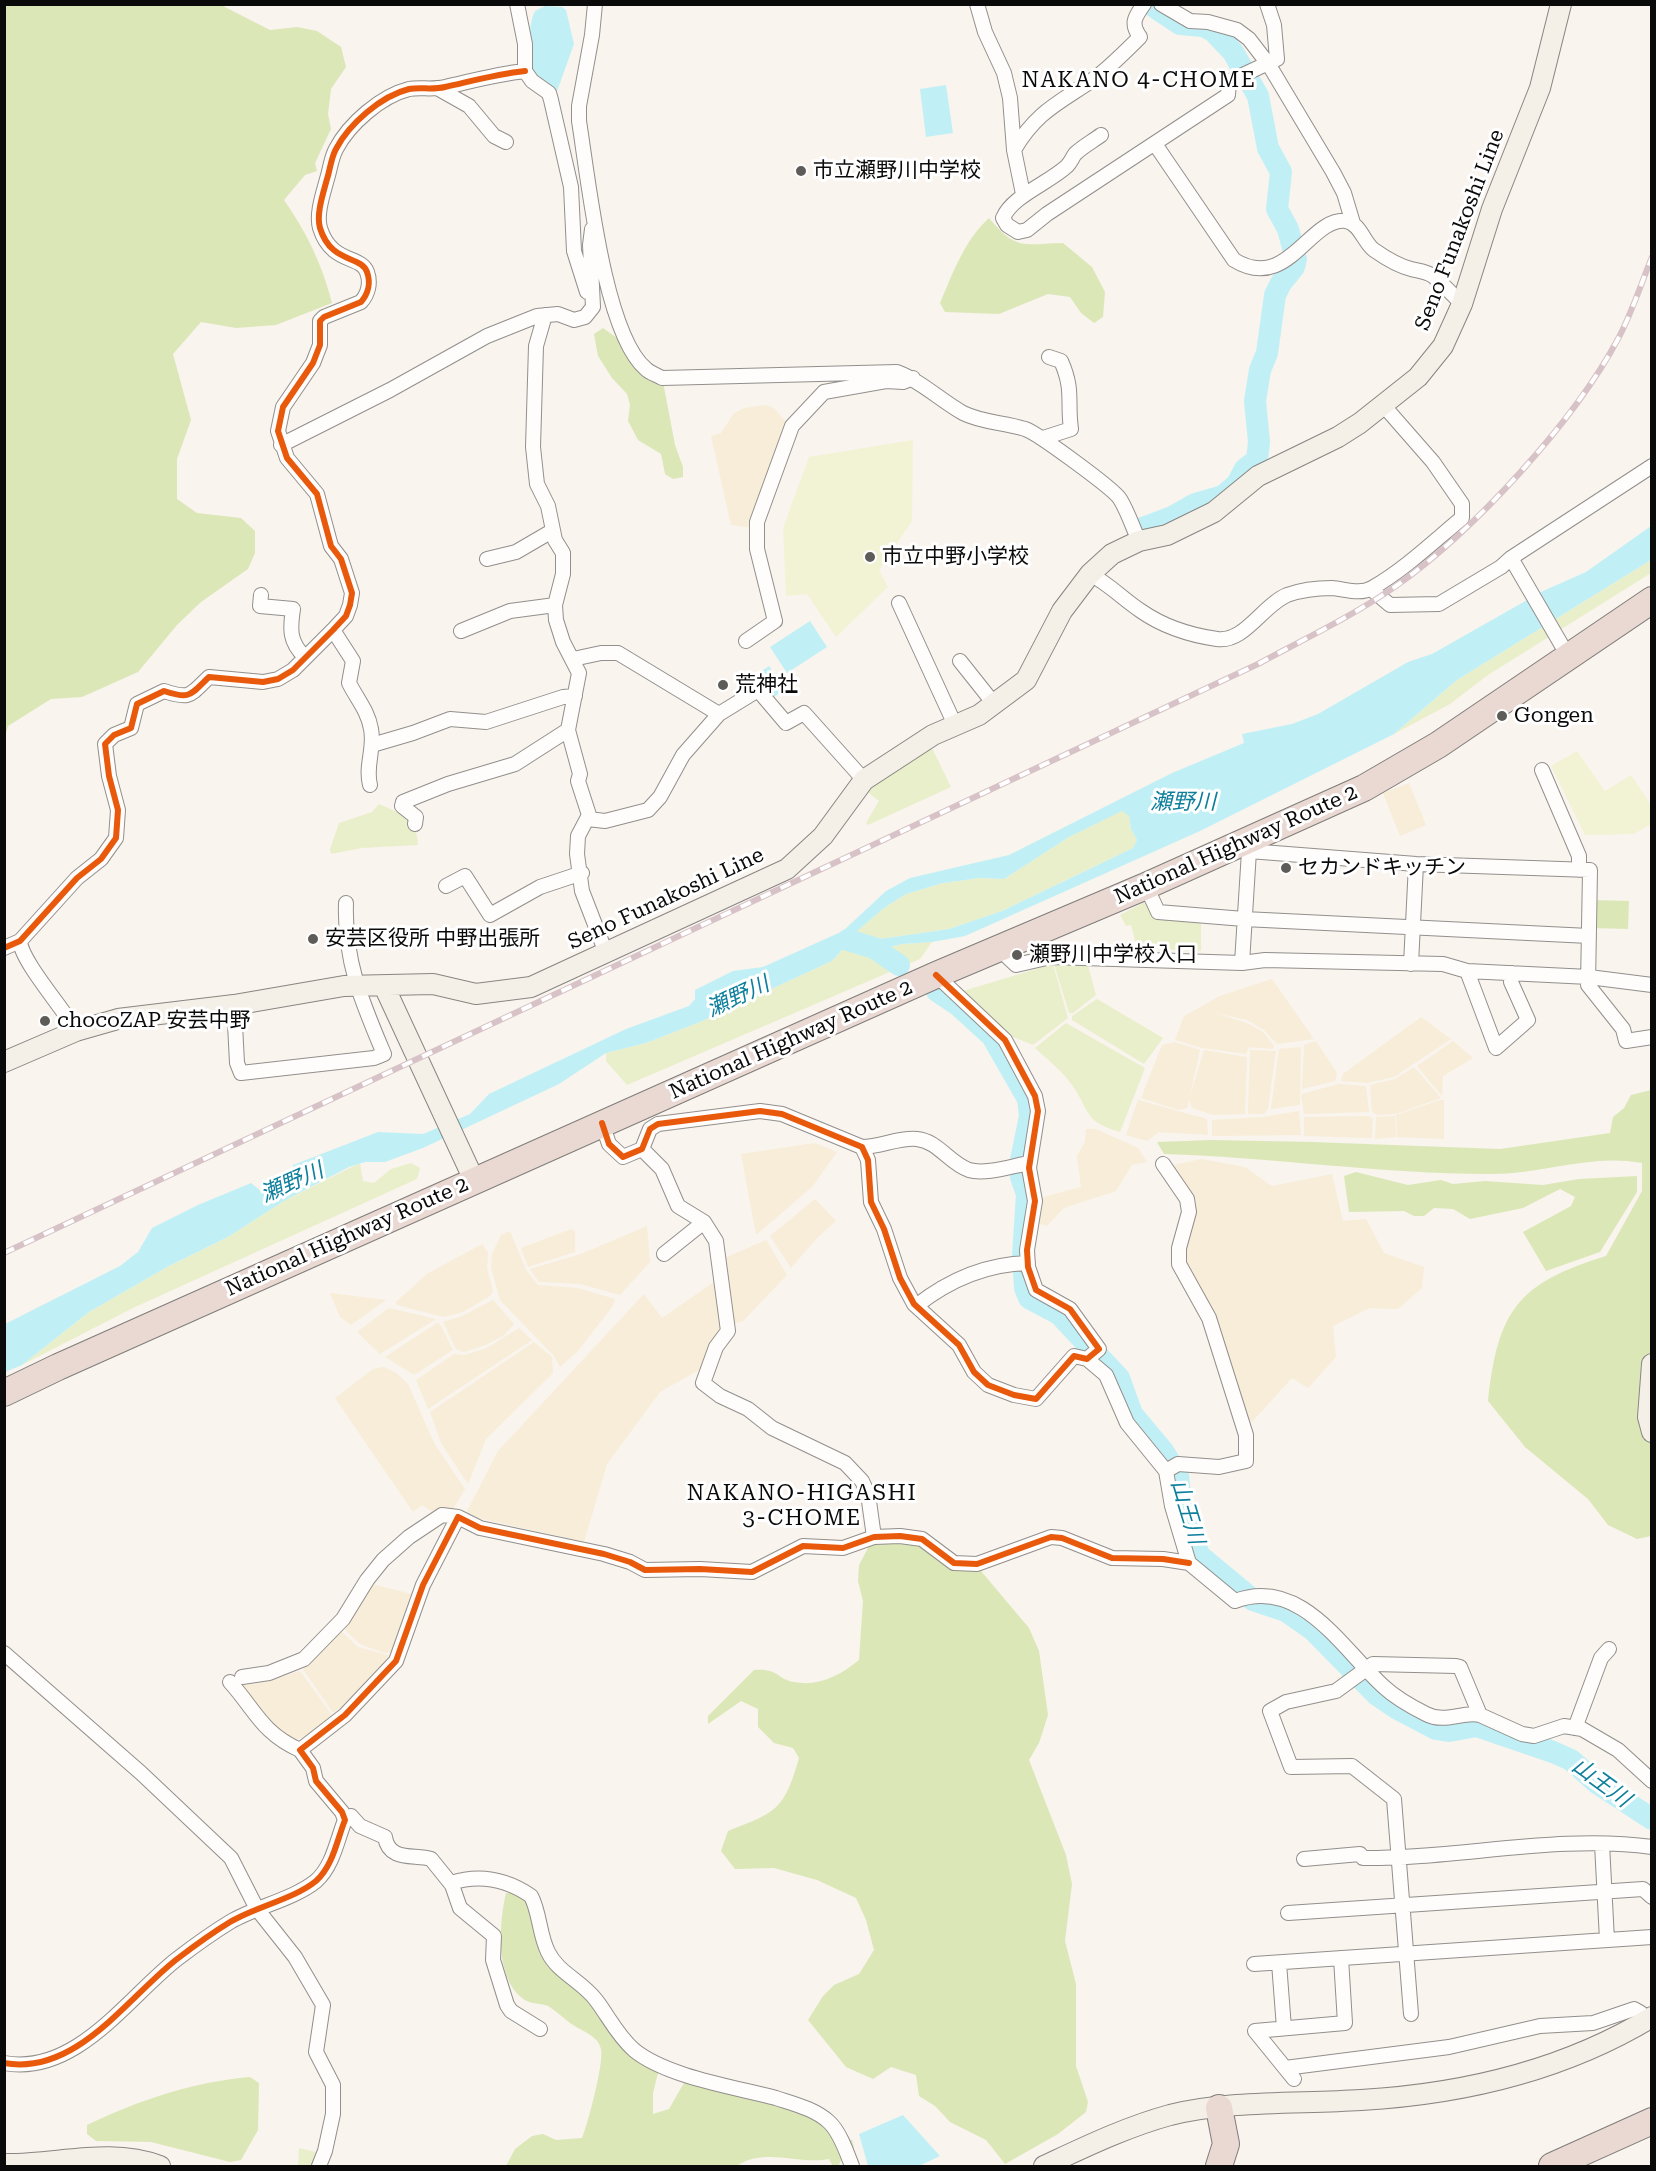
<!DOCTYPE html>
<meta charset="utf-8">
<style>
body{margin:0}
#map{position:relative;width:1656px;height:2171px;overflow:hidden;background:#f9f4ed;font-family:"Roboto Serif",serif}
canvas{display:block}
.frame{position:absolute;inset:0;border:6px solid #0a0a0a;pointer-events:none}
</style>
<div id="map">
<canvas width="1656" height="2171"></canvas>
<div class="frame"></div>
</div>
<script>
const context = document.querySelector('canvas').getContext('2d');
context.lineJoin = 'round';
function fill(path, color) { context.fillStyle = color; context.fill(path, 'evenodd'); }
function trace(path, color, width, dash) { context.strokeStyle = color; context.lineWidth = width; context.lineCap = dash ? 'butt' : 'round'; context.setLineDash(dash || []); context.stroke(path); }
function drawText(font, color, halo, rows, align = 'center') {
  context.font = font + ' "Roboto Serif","Noto Sans JP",serif'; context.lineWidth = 6; context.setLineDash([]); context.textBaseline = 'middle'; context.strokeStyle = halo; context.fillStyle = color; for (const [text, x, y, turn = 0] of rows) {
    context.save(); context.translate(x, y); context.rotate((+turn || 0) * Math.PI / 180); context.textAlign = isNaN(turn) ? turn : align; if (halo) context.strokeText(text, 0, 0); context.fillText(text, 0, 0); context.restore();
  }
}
fill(new Path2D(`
 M766 405 775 409 789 426 753 528 731 525 711 436 721 433 734 413 744 408Z
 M1409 783 1426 825 1400 836 1383 793Z
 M1272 979 1314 1039 1277 1044 1264 1030 1247 1020 1215 1013 1247 1023 1263 1032 1274 1046 1272 1049 1249 1047 1246 1054 1202 1048 1175 1040 1184 1016 1220 996Z
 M1421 1017 1451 1039 1394 1077 1367 1083 1341 1081 1343 1074Z
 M1316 1041 1337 1073 1335 1081 1302 1089 1304 1045Z
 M1453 1041 1473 1058 1443 1076 1442 1096 1417 1066Z
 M1175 1042 1200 1050 1187 1108 1179 1110 1141 1098 1162 1045Z
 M1301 1047 1300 1105 1271 1109 1279 1049Z
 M1204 1050 1247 1057 1245 1114 1213 1115 1192 1108 1189 1099Z
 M1250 1050 1276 1051 1268 1109 1264 1114H1248Z
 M1414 1067 1441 1098 1396 1114 1377 1115 1372 1112 1370 1085 1395 1079Z
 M1339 1084 1366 1086 1369 1112 1304 1114 1301 1094Z
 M1138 1100 1207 1119 1208 1135 1159 1132 1147 1141 1126 1135Z
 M1440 1100H1444V1139L1397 1137 1396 1115Z
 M1299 1111 1301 1135 1212 1136V1120L1263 1117Z
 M1369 1116 1373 1119 1372 1138 1304 1136V1117Z
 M1395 1116 1396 1137 1375 1139 1376 1117Z
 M1086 1129H1096L1138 1148 1147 1162 1132 1165 1116 1191 1064 1208 1047 1226 1037 1223 1040 1198 1081 1187 1077 1156 1085 1142Z
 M815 1143 837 1152 812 1187 756 1235 741 1154Z
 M1201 1159 1245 1167 1272 1186 1332 1174 1343 1221 1366 1219 1384 1253 1424 1267 1422 1288 1398 1309 1370 1308 1333 1326 1336 1357 1308 1388 1292 1378 1251 1423 1183 1259 1193 1208 1174 1165Z
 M815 1199 836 1221 817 1238 791 1268 770 1236Z
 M647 1226 650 1262 620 1295 580 1284 539 1282 530 1269 581 1254Z
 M571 1229 575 1231V1252L528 1267 521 1248Z
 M510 1231 526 1270 538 1285 578 1288 615 1299 612 1307 578 1351 560 1367 554 1356 500 1300 491 1268 492 1254 501 1235Z
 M766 1240 787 1275 743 1321 732 1324 722 1259Z
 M482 1244 488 1253 487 1268 493 1291 490 1296 463 1312 443 1317 397 1305 396 1302 427 1274Z
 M714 1282 722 1328 699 1370 660 1392 607 1464 584 1542 465 1515 498 1451 644 1294 662 1318Z
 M330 1293 386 1300 351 1325 340 1317Z
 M493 1300 514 1324 504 1335 486 1345 464 1352 456 1349 443 1322 462 1316Z
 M389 1308 436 1319 380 1354 357 1332Z
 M437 1323 440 1324 453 1350 414 1375 385 1357Z
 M519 1328 532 1340 428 1409 416 1380 454 1354 464 1355 487 1348Z
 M534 1342 552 1357 553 1373 486 1439 468 1484 441 1443 430 1412Z
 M383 1367 395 1372 408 1384 434 1443 465 1489 452 1511 438 1515 422 1505 413 1512 335 1398 373 1369Z
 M372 1584 412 1594 392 1652 384 1653 360 1644 345 1630Z
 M342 1632 358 1647 391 1656 341 1710 339 1708 333 1713 303 1669 330 1640Z
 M300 1671 334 1718 296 1741 277 1735 238 1686 269 1681Z`), '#f7edd8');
fill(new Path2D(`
 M1651 560V573L1488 675 1450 704 1394 734 1457 680Z
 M930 744 951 787 868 825 866 823 879 801 869 793 873 782Z
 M379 804C403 815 417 817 418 845L362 848 331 854 330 849 339 823 372 812Z
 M1122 810 1129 816 1131 829 1137 840 1133 848 1002 911 949 929 887 938 858 940 849 937 884 908 906 894 943 883 980 878 1004 879 1069 837Z
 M1147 901 1201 921V951L1137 948 1131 925 1126 926 1120 915Z
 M932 942 920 959 627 1085 606 1061V1053L646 1043 700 1022 832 961 842 950 855 948 871 951 903 944Z
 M1087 962 1096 995 1073 1013H1069L1054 964Z
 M1053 964 1068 1018 1033 1045 1008 1035 963 991Z
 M1097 999 1163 1038 1144 1064 1072 1020V1016Z
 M1066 1023 1145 1068 1120 1132C1083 1121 1091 1112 1072 1085 1062 1071 1047 1059 1035 1048Z
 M360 1163 363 1181 374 1183 391 1169 411 1163 420 1168 417 1179 133 1308 22 1365 89 1312 167 1267 228 1237 284 1201Z
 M299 2148 316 2152 313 2166H298Z`), '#eaefcb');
fill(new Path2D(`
 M5 4 221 5 270 30 297 27 317 31 341 47 346 67 331 89 328 114 331 129 315 163 317 171 305 175 284 200C307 233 322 264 332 303L276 325 236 328 201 322 173 354 191 420 177 459V499L197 513 241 518 255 531V553L248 569 201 602 177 625 138 672 82 697 51 699 8 726 5 737Z
 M989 218C1017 251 1022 244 1063 243L1092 267 1105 292 1103 317 1094 323 1081 313 1070 297 1048 294 999 314 945 312 940 303C953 273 964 241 989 218Z
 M603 328 617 338 631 361 663 382 675 445 683 467V477L673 479 665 474 661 454 638 440 628 421 630 405 627 394 612 378 598 356 594 334Z
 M1592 900 1629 901 1628 929 1591 928Z
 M1651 1090V1536L1637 1539 1608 1525 1588 1499 1525 1447 1488 1401C1498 1310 1518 1283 1606 1256L1642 1191V1163C1590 1153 1541 1175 1488 1174 1380 1174 1272 1157 1164 1154L1157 1142 1212 1140 1312 1142 1500 1149 1610 1133 1613 1117 1624 1108 1631 1095Z
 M1356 1172 1408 1185 1441 1180 1453 1184 1485 1181 1543 1185 1579 1179 1637 1176V1192L1600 1252 1546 1271 1523 1232 1571 1206 1575 1197 1560 1189 1523 1208 1470 1219 1453 1209 1434 1208 1424 1216H1414L1404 1211 1349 1212 1344 1176Z
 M894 1535 911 1539 959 1566 981 1571 1029 1628 1039 1651 1048 1715 1039 1743 1029 1760 1066 1855 1072 1884 1065 1941 1076 1984V2066L1088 2102 1086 2112 1058 2134 1005 2164 986 2140 950 2122 935 2106 919 2096 916 2075 891 2067 873 2079 846 2067 808 2020 823 1996 834 1985 859 1974 874 1950 866 1920 856 1898 817 1880 774 1868 735 1869 721 1851 728 1831C777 1812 784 1810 799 1758L793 1748 774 1743 758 1727V1709L741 1701 708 1724V1716L754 1670C779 1668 776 1679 794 1682 818 1687 841 1675 859 1660L863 1601 858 1581 859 1565 869 1546Z
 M506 1893H519L530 1901 537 1929 600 2018 621 2040 651 2057 658 2073 653 2093V2114L669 2109 685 2081 698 2078 708 2090 723 2086 818 2108 833 2115 839 2138 852 2140 854 2147 844 2153 839 2165H832L829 2159C798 2165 764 2147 737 2166H506L515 2149 532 2136 543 2134 556 2140 582 2138C588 2123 604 2063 601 2049 598 2037 587 2033 578 2028 567 2022 558 2012 548 2006 540 2003 528 2004 522 1998 495 1977 499 1922 506 1893Z
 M250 2077 259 2083 258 2130 241 2160 230 2162 151 2142 96 2141 87 2134V2125C139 2100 193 2082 250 2077Z`), '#dce7b8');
fill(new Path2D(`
 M913 440 912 521 879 570 888 587 836 637 807 594 786 596 783 528 809 457Z
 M1577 751 1605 791 1631 775 1651 805V824L1634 834 1585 835 1551 766Z`), '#f2f3d5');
fill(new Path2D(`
 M545 6 562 7 566 10 574 44 556 94 529 71C531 51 527 27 535 11Z
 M946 85 953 133 926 137 920 89Z
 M1651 526V560L1457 680 1394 734 1200 831 965 936 932 942 903 944 870 951 855 948 842 950 832 961 700 1022 646 1043 606 1053 559 1084 423 1148 385 1162H365L349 1167 284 1201 228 1237 167 1267 89 1312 22 1365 5 1372V1324L120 1266 138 1252 152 1228 198 1205 251 1183 262 1192 287 1183 293 1175V1165L378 1132 423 1134 470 1114 489 1094 626 1029 689 1006 695 999V990L733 971 763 967 843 931 886 891 910 878 1009 855 1172 773 1244 743 1242 734 1292 724 1318 714 1408 662 1432 654 1543 591 1586 572ZM1122 811 1129 816 1131 829 1137 840 1133 848 1002 911 949 929 887 938 858 940 850 937 884 908 906 894 943 883 980 878 1004 879 1069 837Z
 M810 621 827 647 787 673 770 647Z
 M769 666 785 690 772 698 756 675Z
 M903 2115 940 2156 919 2166H868L859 2134Z`), '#c0f0f6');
trace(new Path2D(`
 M1140 529 1172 517 1195 504 1223 496 1237 484 1245 469 1257 460 1259 442 1255 401 1260 370 1267 353 1275 295 1281 283 1294 267 1296 259 1288 229 1277 209 1281 172 1268 148 1258 96 1233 52 1213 31 1203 26 1180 24 1150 4
 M848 940 874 948 899 965
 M937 991 958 1005 992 1036 1028 1099 1030 1116 1021 1160V1177L1027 1194 1023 1255 1025 1288 1029 1298 1059 1314 1119 1378 1132 1414 1163 1451 1178 1475 1181 1503 1190 1536 1200 1556 1253 1600 1286 1611 1313 1630 1377 1695 1396 1708 1436 1729 1449 1731 1477 1726 1553 1752 1571 1760 1597 1783 1652 1819`), '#c0f0f6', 22);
const street = new Path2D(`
 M517 4 525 44V71L532 81 549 93 551 100 571 187 574 251 587 292
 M595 4 592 35 579 106V121C588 177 604 334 646 369 650 373 657 375 662 378L897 372C921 381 940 400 963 413 983 423 1004 422 1025 429 1036 432 1114 489 1120 499 1128 512 1133 528 1139 541
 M977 4 985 32 1004 73 1010 98 1014 150 1023 194
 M1161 4 1190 21 1208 22 1237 30 1249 39 1269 65 1333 172 1344 193 1353 223
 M437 88 469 106 494 136 506 142
 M1101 135C1093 141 1082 147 1075 154 1072 158 1071 162 1067 166 1049 183 1012 196 1003 218L1007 225 1018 232 1027 230 1047 214 1228 95 1229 82 1234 79 1277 59 1274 25 1267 4
 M1155 144 1234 260C1288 293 1309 217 1346 221 1360 223 1364 243 1374 250 1384 257 1399 266 1411 269 1419 271 1426 271 1433 276 1443 284 1453 295 1462 304
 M1014 150C1038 109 1062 102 1098 76 1113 64 1126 51 1140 37 1130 23 1135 17 1144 4
 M545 315 536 346 533 447 537 484 548 506 555 540 563 553V574L555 605 556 620 563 642 579 673 568 730 580 774 578 781 589 815 578 836 577 854 582 891 606 953
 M1043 438 1071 429C1067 401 1074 390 1061 361L1049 357
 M281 445 390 390 487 336 537 316 558 314 574 320 585 317 593 307 590 245 592 229
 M1511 558 1568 656
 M487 559 516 552 552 531
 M1090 574C1109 584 1123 599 1141 611 1164 627 1189 635 1217 639 1244 643 1262 606 1287 595 1301 590 1317 588 1332 588 1345 589 1360 595 1372 588 1405 569 1433 542 1462 518V504L1433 462 1384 406
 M1371 589 1390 605 1439 604 1501 567 1511 558 1652 466
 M261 595 260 606 293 609C290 629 289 642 305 657
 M899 603 955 725
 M333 630 353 661 349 683C357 699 368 711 371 729 375 748 365 766 370 785
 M461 631 510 611 555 605
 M746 641 775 621 757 549V522L792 426 824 392 886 381 903 382 913 378
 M573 659 601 653H618L719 714
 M960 661 995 705
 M372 745 413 733 450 719 486 722 563 697 575 696
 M1542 770 1579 856V870
 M588 819 605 821 648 810 660 797 683 755 719 714 758 690 786 723 804 713 864 780
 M415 824 416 817 402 806 403 802 448 784 515 764 568 730
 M1249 851 1416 864 1590 870 1588 985 1623 1029 1626 1041 1652 1037
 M446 886 465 876 490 915 540 887 582 873
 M1146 886 1158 912 1244 919 1589 936
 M20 941C21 961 64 1009 76 1031
 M4 948 20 941 77 878 101 859 116 838 118 810 109 776 105 744 114 735 131 728 137 704 164 691C191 700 190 695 209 677L263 682 278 679 293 670 333 630 346 616 350 605 352 593 341 559 331 546 317 494 287 458 278 431 283 407 313 363 320 345V321L324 317 361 302C368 294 371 283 367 272 361 255 331 264 320 228 316 214 323 194 327 179 330 170 331 158 336 149 349 124 381 96 409 89 420 87 433 90 445 87 472 81 497 74 525 71
 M999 949 1016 965 1051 957 1242 963 1265 960 1443 964 1467 971 1589 977 1652 985
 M1242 963 1249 851 1246 843
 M1411 964 1416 864
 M1467 971 1496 1048 1528 1020 1511 982 1512 973
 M234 1005 237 1063 241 1073 374 1058 384 1054C362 1002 344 961 346 903
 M602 1123 609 1144 623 1157 642 1149 650 1129 658 1124 760 1111 782 1114 862 1147 868 1160 871 1202 884 1229 900 1278 914 1304 959 1345 974 1372 988 1385 1014 1395 1036 1399 1074 1356 1087 1359 1099 1349 1070 1309 1036 1290 1028 1267 1027 1250 1035 1201 1029 1168 1038 1111 1035 1096 1005 1040 936 975
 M862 1147C881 1147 899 1137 917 1139 938 1141 949 1163 969 1170 985 1175 1012 1166 1029 1163
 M642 1149 662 1169 678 1206 704 1222 716 1241 728 1331 716 1347 703 1383 720 1396 748 1409 772 1428 845 1463 862 1481 868 1494 874 1537
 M1163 1164 1187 1199 1189 1212 1179 1248V1264L1209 1318 1246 1435V1461L1219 1467 1178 1464 1166 1471
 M664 1254 704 1222
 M916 1306C949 1280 985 1264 1028 1263
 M1087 1359 1106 1375 1127 1423 1166 1471 1172 1506 1189 1563 1235 1601C1301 1576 1342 1649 1384 1687 1396 1698 1412 1707 1426 1714 1445 1724 1462 1711 1480 1715
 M4 1653 141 1773 231 1858 257 1909 295 1957 323 2005 316 2052 333 2085V2114L325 2151 319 2166
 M242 1677 269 1673 304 1659 343 1619 367 1580 383 1560 409 1537 442 1515 458 1517
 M230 1682C256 1711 262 1733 300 1750
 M1575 1728 1601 1658 1609 1649
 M345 1820 351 1816 360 1826 385 1837C389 1862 414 1854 431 1859L452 1885 460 1908 494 1936 493 1960 507 2005 511 2011 540 2029
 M1602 1844 1607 1940
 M1304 1859 1360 1854 1363 1858C1457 1859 1559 1834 1652 1847
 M451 1883C479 1874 506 1879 531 1896 540 1913 539 1934 548 1952 558 1973 582 1981 596 2000 609 2017 617 2035 634 2050 667 2077 735 2087 776 2098 794 2104 815 2109 829 2122 840 2132 847 2153 852 2166
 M1288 1913 1643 1889 1652 1897
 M1279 1963 1284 2028
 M1254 1964 1652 1937
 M1411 2014 1394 1799 1352 1766 1291 1767 1270 1711 1286 1702 1336 1691 1373 1664 1456 1666 1460 1667 1480 1715 1522 1734 1534 1736 1564 1726 1582 1729 1618 1750 1652 1781
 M4 2063C76 2076 127 1998 177 1959 194 1946 212 1933 230 1922 255 1907 294 1899 316 1881 333 1866 337 1840 345 1820L342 1812 316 1781 313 1768 300 1750 345 1715 396 1661 423 1585 458 1517 480 1528 604 1554 630 1562 645 1570 700 1569 752 1572 803 1546 843 1548 874 1537 900 1536 922 1539 954 1563 977 1564 1051 1537 1062 1538 1112 1558 1163 1559 1189 1563
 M1285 2068 1449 2047 1540 2026 1593 2023 1634 2009 1641 2013
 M1294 2079 1255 2031 1345 2023 1341 1958`);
const secondary = new Path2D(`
 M384 986 474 1180
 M4 1062 76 1031 118 1019 234 1005 344 986 433 984 476 994 531 987 787 869 823 836 864 780 933 735 979 715 1026 680 1062 611 1090 574 1112 554 1139 541 1167 535 1214 512 1258 476 1338 437 1360 423 1418 377 1443 346 1462 304 1492 209 1540 88 1561 4
 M1652 1364 1648 1417 1652 1432
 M4 2164C57 2165 109 2147 160 2166
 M1044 2166C1085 2147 1126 2127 1170 2115 1231 2100 1299 2104 1361 2100 1464 2094 1563 2071 1652 2017`);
const highway = new Path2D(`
 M4 1393 58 1367 936 975 1146 886 1364 788 1438 745 1652 600
 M1219 2166 1226 2144 1219 2108
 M1552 2166 1652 2121`);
trace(street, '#928f8c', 16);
trace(secondary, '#888683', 22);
trace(highway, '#7f7d7a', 28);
trace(street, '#fefdfc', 14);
trace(secondary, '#f4efe7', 20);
trace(highway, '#ead8d2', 26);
const rail = new Path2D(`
 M4 1253 1258 664C1304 639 1353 616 1396 586 1474 531 1575 421 1619 337 1632 312 1641 284 1652 257`);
trace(rail, '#d7c2c7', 6);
trace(rail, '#fff', 4, [11]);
trace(new Path2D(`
 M4 948 20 941 77 878 101 859 116 838 118 810 109 776 105 744 114 735 131 728 137 704 164 691C191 700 190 695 209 677L263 682 278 679 293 670 333 630 346 616 350 605 352 593 341 559 331 546 317 494 287 458 278 431 283 407 313 363 320 345V321L324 317 361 302C368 294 371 283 367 272 361 255 331 264 320 228 316 214 323 194 327 179 330 170 331 158 336 149 349 124 381 96 409 89 420 87 433 90 445 87 472 81 497 74 525 71
 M602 1123 609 1144 623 1157 642 1149 650 1129 658 1124 760 1111 782 1114 862 1147 868 1160 871 1202 884 1229 900 1278 914 1304 959 1345 974 1372 988 1385 1014 1395 1036 1399 1074 1356 1087 1359 1099 1349 1070 1309 1036 1290 1028 1267 1027 1250 1035 1201 1029 1168 1038 1111 1035 1096 1005 1040 936 975
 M4 2063C76 2076 127 1998 177 1959 194 1946 212 1933 230 1922 255 1907 294 1899 316 1881 333 1866 337 1840 345 1820L342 1812 316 1781 313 1768 300 1750 345 1715 396 1661 423 1585 458 1517 480 1528 604 1554 630 1562 645 1570 700 1569 752 1572 803 1546 843 1548 874 1537 900 1536 922 1539 954 1563 977 1564 1051 1537 1062 1538 1112 1558 1163 1559 1189 1563`), '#e8590c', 6);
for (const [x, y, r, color] of [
 [801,171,6,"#5e5c59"],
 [870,557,6,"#5e5c59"],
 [723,685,6,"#5e5c59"],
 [1502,716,6,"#5e5c59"],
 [1286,868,6,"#5e5c59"],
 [313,939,6,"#5e5c59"],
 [1017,955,6,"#5e5c59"],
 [45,1021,6,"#5e5c59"]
]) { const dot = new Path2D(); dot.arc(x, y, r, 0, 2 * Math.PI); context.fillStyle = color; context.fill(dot); trace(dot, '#fff', 2); }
drawText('21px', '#0a0a0a', '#fff', [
 ["市立瀬野川中学校",813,171],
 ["市立中野小学校",882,557],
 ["荒神社",735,685],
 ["Gongen",1514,716],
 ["セカンドキッチン",1298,868],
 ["安芸区役所 中野出張所",325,939],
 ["瀬野川中学校入口",1029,955],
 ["chocoZAP 安芸中野",57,1021]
], 'left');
drawText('21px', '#0a0a0a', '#fff', [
 ["Seno Funakoshi Line",1460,230,-69],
 ["National Highway Route 2",1236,845,-24],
 ["Seno Funakoshi Line",666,899,-25],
 ["National Highway Route 2",791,1040,-24],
 ["National Highway Route 2",347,1237,-24]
]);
context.letterSpacing = '1.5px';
drawText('22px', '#0a0a0a', '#fff', [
 ["NAKANO 4-CHOME",1139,81],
 ["NAKANO-HIGASHI",802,1494],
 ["3-CHOME",802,1519]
]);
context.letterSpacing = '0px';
drawText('italic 22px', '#0d7f9c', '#fff', [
 ["瀬野川",1183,803],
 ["瀬野川",738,997,-25],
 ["瀬野川",292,1183,-24],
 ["山王川",1187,1512,73],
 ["山王川",1601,1783,36]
]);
</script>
